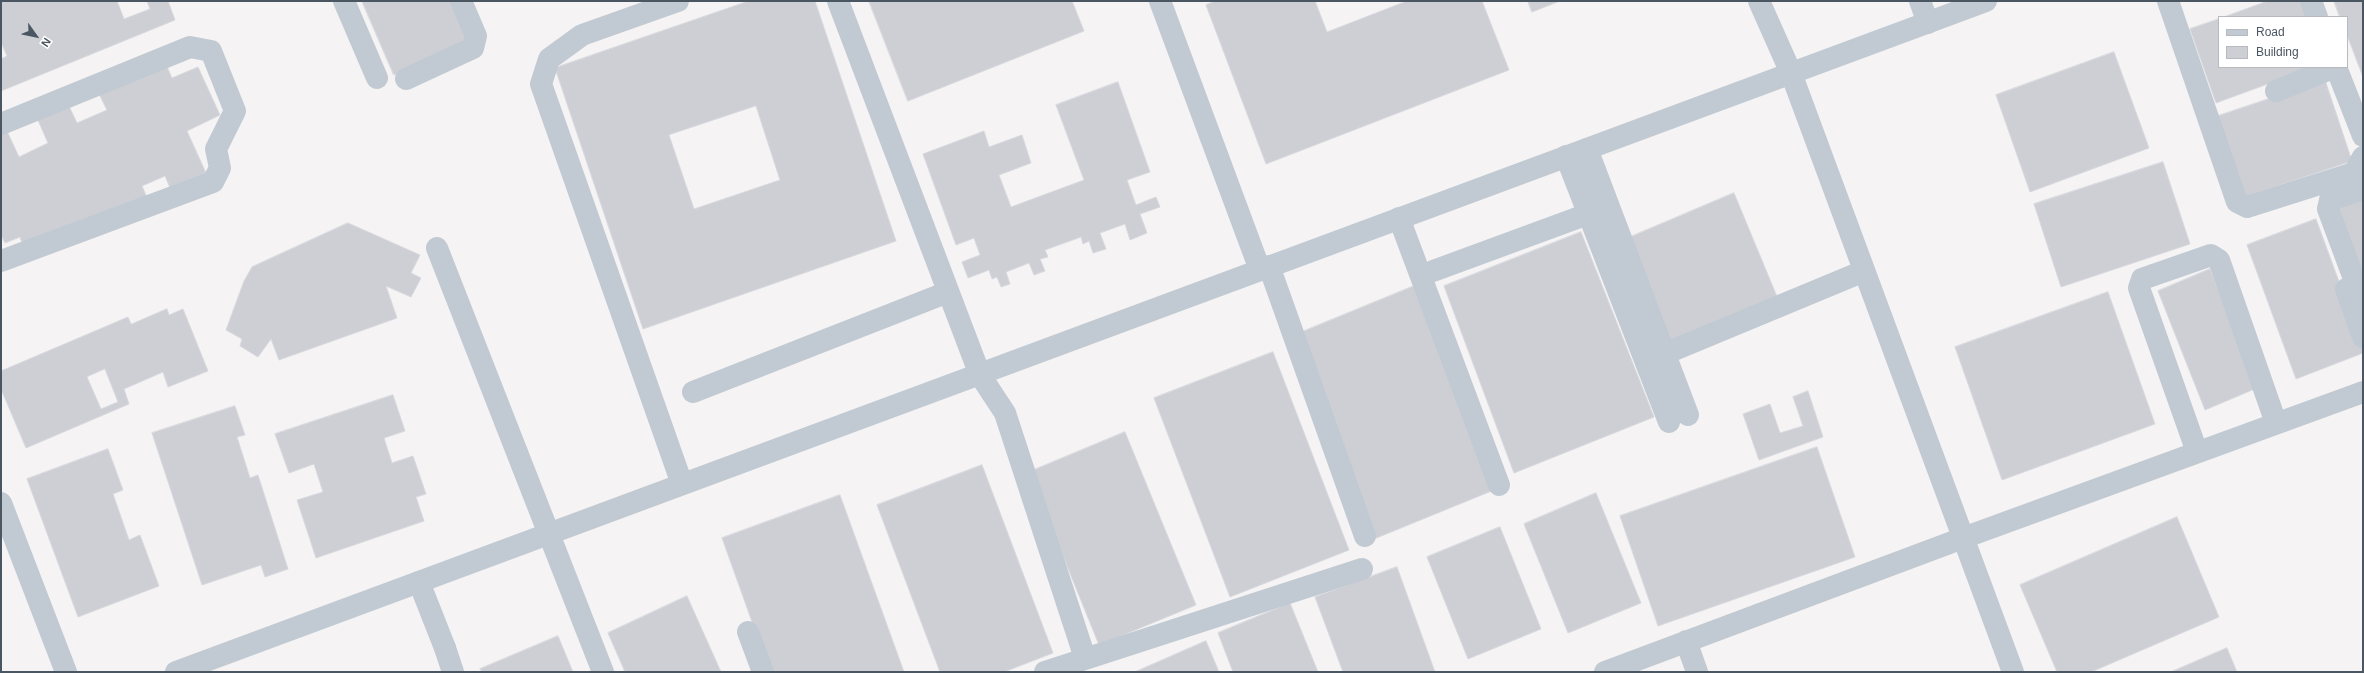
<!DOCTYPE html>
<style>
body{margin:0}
#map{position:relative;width:2364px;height:673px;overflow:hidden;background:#f5f3f3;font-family:Helvetica,sans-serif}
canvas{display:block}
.frame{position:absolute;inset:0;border:2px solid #4a5661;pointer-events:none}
.legend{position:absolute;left:2218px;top:16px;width:130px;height:52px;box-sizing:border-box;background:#fff;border:1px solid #b7bbc0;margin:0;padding:5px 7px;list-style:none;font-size:12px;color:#4a5661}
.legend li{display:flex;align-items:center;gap:8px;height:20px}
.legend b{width:20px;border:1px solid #b7bbc0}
.north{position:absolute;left:16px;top:16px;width:40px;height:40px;-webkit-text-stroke:3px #fff;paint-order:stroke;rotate:123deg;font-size:11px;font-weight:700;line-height:16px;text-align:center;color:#4a5661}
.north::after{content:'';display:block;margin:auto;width:14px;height:18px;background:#4a5661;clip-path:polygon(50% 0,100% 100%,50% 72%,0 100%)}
</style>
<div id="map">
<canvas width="2364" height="673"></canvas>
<div class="frame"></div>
<ul class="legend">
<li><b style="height:5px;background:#c1cad2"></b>Road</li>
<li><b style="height:11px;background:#cdcfd5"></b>Building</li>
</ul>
<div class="north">N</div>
</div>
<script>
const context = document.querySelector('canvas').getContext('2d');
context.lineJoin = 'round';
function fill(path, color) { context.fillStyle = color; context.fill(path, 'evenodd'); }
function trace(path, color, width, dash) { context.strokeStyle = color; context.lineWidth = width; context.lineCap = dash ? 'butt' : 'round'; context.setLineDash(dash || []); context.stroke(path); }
const building = new Path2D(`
 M1 1H117L124 19 150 9 147 1H168L175 20 1 91V59L7 56 1 42Z
 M362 1H454L470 41 394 75Z
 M749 1H815L896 241 643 329 555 68ZM756 106 780 180 694 209 669 135Z
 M869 1H1072L1084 31 908 101Z
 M1216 1H1315L1327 32 1407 1H1482L1509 70 1266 164 1206 5Z
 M1528 1H1560L1532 12Z
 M2268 1H2302L2307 17H2224Z
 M2334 1H2363V77L2347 35V17H2340Z
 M2219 19V67H2314L2216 103 2190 29Z
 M2114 52 2149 148 2030 192 1996 95Z
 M165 62 172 78 198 67 220 115 187 131 206 173 171 190 165 176 142 186 148 200 24 249 20 237 5 243 1 235V131L6 129 19 157 48 143 37 118 68 104 77 123 107 110 98 92Z
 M2325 80 2352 161 2244 197 2218 116Z
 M1118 82 1150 172 1127 180 1136 205 1156 197 1160 207 1140 214 1147 233 1130 240 1125 224 1100 233 1106 249 1093 253 1089 241 1083 244 1081 237 1045 250 1048 257 1040 259 1045 271 1034 275 1029 263 1006 272 1010 284 1001 287 997 277 992 279 989 270 968 278 962 262 980 255 974 238 956 245 923 154 984 131 989 147 1022 135 1031 163 999 175 1011 207 1084 180 1056 105Z
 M2163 162 2190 244 2061 287 2034 204Z
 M1734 193 1778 299 1672 344 1628 238Z
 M2363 197V286L2336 206Z
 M2316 219 2363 347V353L2296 379 2247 245Z
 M348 223 420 255 411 273 421 278 411 297 386 286 397 318 279 360 271 339 258 357 240 346 242 339 226 330 244 281 252 267Z
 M1581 232 1654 417 1514 473 1444 286Z
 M2210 269 2257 388 2205 410 2158 291Z
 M1414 286 1494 490 1374 539 1297 334Z
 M2108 292 2155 424 2002 480 1955 347Z
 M167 309 169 315 183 309 208 371 168 387 163 372 124 389 129 404 26 448 1 389V371L128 317 131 324ZM105 369 118 402 101 409 87 377Z
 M1273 352 1349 550 1230 597 1154 398Z
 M1808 391 1823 437 1759 460 1743 414 1770 404 1780 433 1803 426 1793 397Z
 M393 395 405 431 384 438 392 463 413 456 426 494 416 497 424 521 316 558 297 500 323 492 314 464 289 473 275 434Z
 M235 406 245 435 237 437 250 478 258 475 288 569 265 577 261 565 202 585 152 433Z
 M1125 432 1196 605 1099 645 1029 472Z
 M1817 447 1855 557 1658 626 1620 516Z
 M108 449 123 490 113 494 129 540 140 535 159 586 78 617 27 479Z
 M982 465 1053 653 1004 672H940L877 505Z
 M1596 493 1641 603 1568 633 1524 524Z
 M840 495 904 672H770L722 538Z
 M2177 517 2219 617 2091 672H2057L2020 585Z
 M1500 527 1541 629 1468 659 1427 557Z
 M1397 567 1435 672H1343L1315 597Z
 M687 596 721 672H625L608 633Z
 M1290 603 1318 672H1233L1218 633Z
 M558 636 573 672H482L480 669Z
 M1206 641 1219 672H1135Z
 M2227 648 2237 672H2171Z`);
fill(building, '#cdcfd5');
trace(building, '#d7d9de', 1);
trace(new Path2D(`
 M437 248 603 672
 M1433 271 1588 214
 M980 375 1005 413 1085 658
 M693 392 948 292
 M748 632 763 672
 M445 648 453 672
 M1045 672 1362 569`), '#c1cad2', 22);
trace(new Path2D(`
 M344 1 377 78
 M678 1 582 35 549 59 541 84 682 484
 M838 1 980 375
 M1160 1 1260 270
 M1759 1 1791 73
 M1920 1 1928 23
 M2168 1 2237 202 2247 207 2354 173 2363 157
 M2311 1 2317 17
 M2336 67 2363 136
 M406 79 473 48 476 36 461 1
 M2276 91 2335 67
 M1 124 190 47 211 51 235 111 216 149 220 168 213 182 1 261
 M1587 149 1688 415
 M1566 156 1669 422
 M2363 189 2330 200 2328 209 2363 303
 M1399 218 1499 485
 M1269 266 1365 536
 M2346 289 2363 337
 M1664 354 1864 271
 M2197 452 2139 288 2142 279 2211 255 2219 260 2276 423
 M419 582 445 648
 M1686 641 1697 672
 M1605 672 1963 538 2363 392`), '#c1cad2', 22);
trace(new Path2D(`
 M1791 73 2013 672
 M1 503 66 672
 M176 672 1986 1`), '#c1cad2', 22);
</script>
